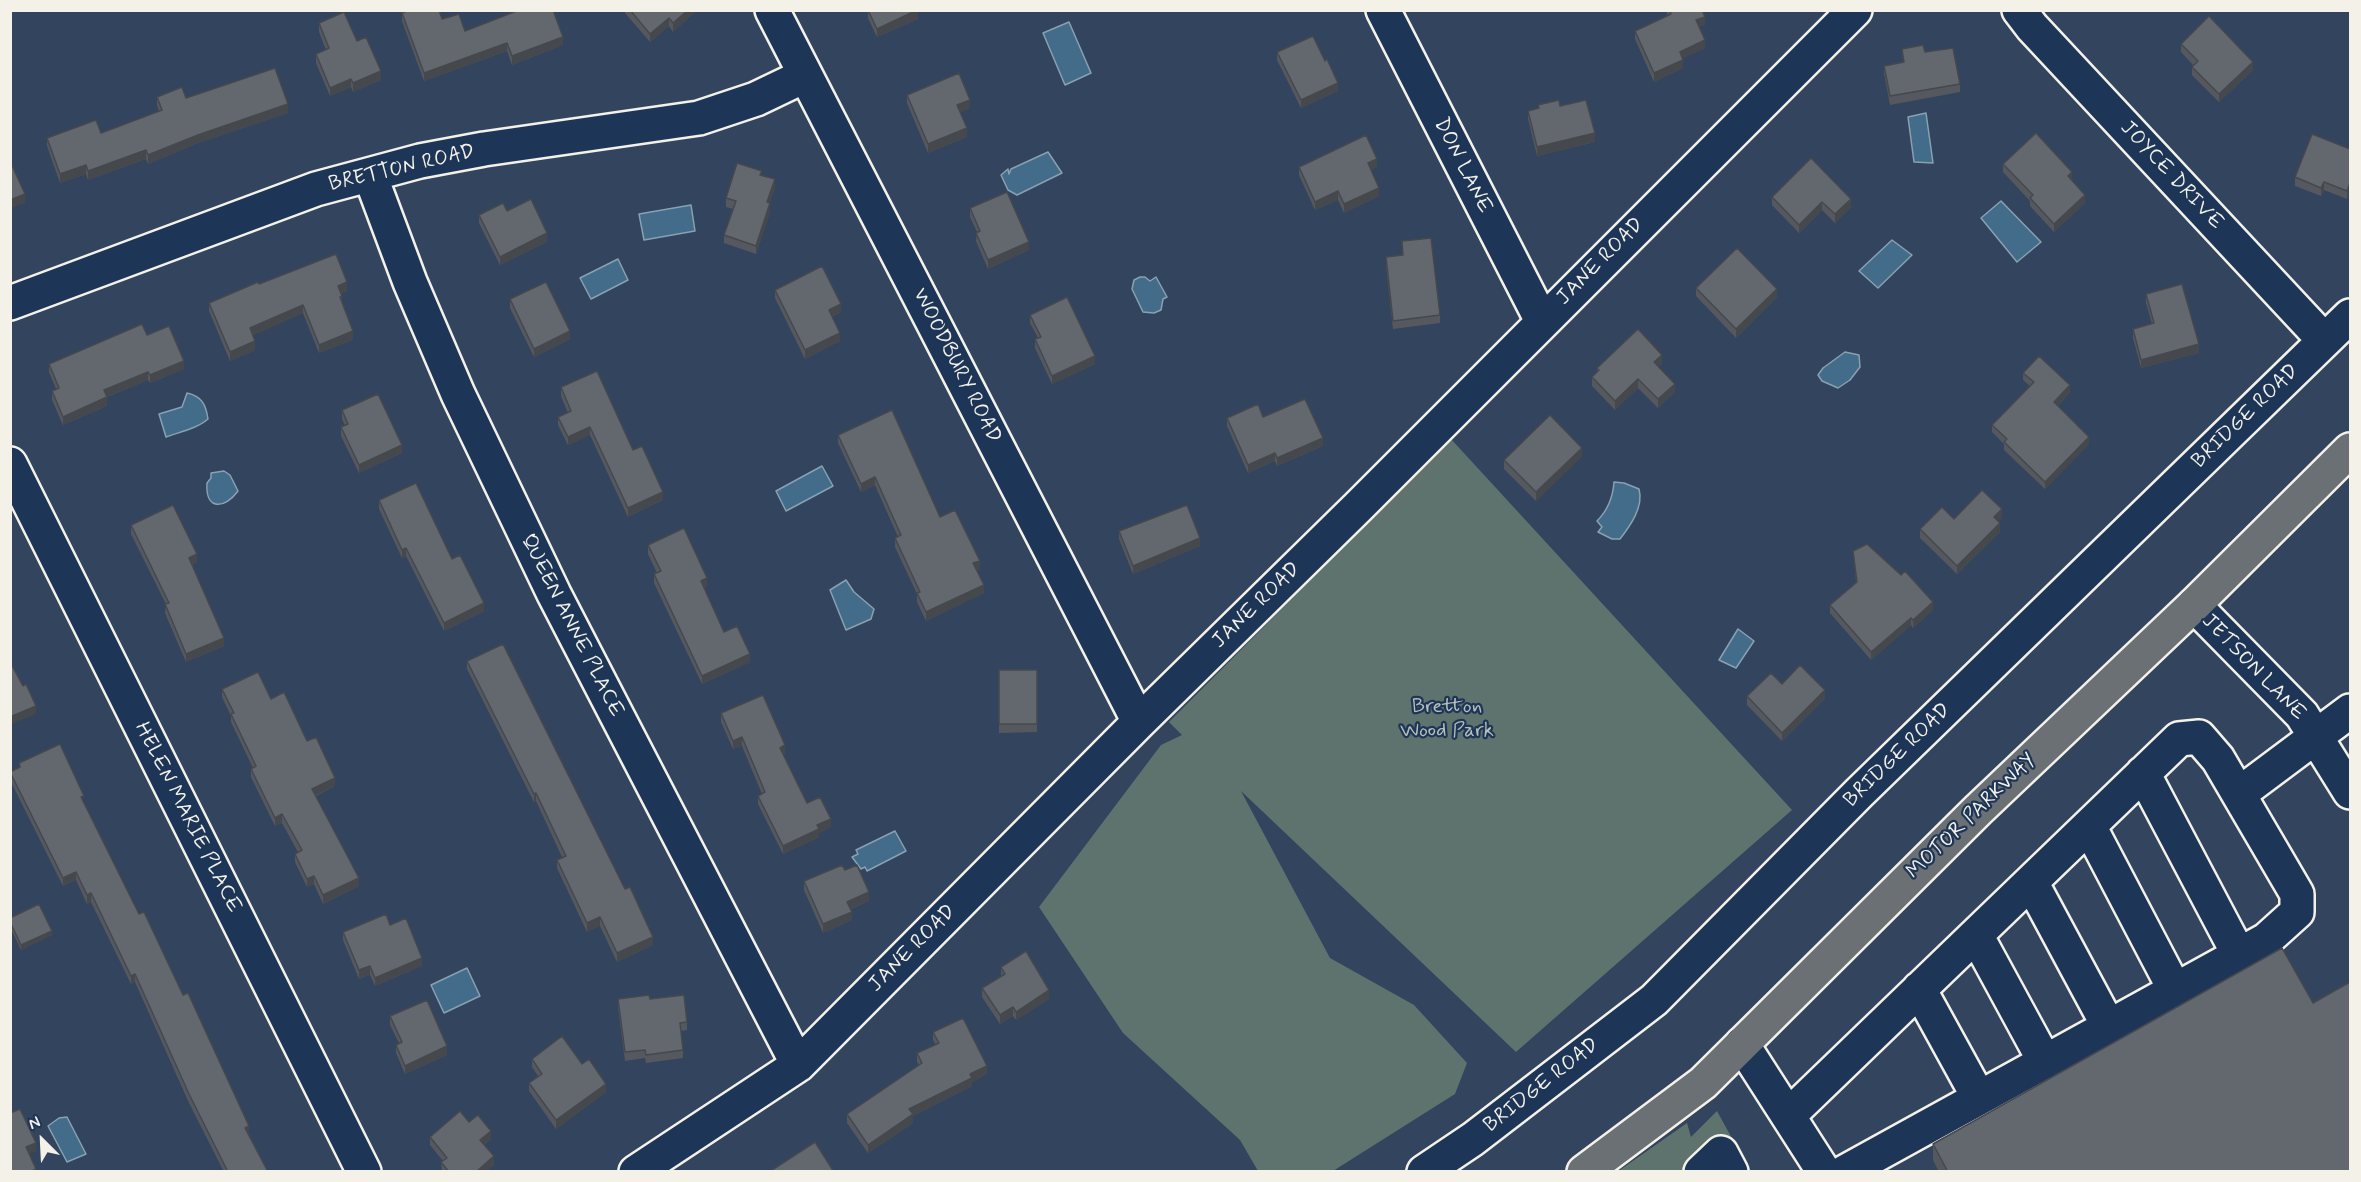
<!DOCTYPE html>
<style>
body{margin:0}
#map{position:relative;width:2361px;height:1182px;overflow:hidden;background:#32445e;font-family:Mynerve,sans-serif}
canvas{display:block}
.frame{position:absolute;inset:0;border:12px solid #f4f1e8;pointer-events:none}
.north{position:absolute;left:12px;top:1110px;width:60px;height:60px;-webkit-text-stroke:4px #1d3557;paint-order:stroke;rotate:336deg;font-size:16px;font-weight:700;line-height:24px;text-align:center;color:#f4f1e8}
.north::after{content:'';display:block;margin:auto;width:21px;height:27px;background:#f4f1e8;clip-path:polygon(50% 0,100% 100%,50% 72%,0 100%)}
</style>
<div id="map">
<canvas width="2361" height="1182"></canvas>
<div class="frame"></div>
<div class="north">N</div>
</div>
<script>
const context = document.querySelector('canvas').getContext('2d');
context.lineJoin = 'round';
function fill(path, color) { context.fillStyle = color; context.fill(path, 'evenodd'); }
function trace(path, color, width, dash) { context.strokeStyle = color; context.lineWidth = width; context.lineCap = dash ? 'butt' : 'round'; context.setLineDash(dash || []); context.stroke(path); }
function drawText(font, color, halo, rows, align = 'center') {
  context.font = font + ' Mynerve,sans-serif'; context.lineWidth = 4.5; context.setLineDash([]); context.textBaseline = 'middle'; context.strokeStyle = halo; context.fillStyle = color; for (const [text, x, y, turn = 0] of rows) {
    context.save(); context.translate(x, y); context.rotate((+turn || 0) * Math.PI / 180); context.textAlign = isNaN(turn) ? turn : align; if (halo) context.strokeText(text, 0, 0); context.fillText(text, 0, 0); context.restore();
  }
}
fill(new Path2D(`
 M1451 439 1792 810 1516 1052 1241 791 1330 958 1414 1005 1467 1063 1455 1094 1333 1171H1258L1240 1140 1123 1033 1039 907 1161 745 1182 735 1169 722Z
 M1717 1111 1750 1171 1617 1172 1687 1123 1691 1137Z`), '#5e736e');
const water = new Path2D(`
 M1069 22 1091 73 1065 85 1043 33Z
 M1926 113 1933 163 1914 162 1908 117Z
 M1048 152 1062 173 1017 195 1008 190 1001 175 1008 169 1009 174 1011 169Z
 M2001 201 2041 242 2017 262 1981 218Z
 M691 205 695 231 644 240 639 214Z
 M1892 240 1912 255 1878 288 1859 271Z
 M618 259 628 280 591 299 580 278Z
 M1140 277H1145L1150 281 1156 277 1167 297 1163 299 1161 310 1154 313 1143 312 1132 289 1134 280Z
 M1845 352 1859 355 1860 367 1850 380 1838 388 1822 381 1818 375 1823 368Z
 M187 393C202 396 206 405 208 419 198 428 180 432 166 437L159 414 182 407Z
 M822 466 833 486 786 511 776 491Z
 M224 471 230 475 238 491C225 509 205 511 207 483L211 478V473Z
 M1614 482 1624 483 1639 489C1644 507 1630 526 1620 539H1612L1598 532 1602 527 1597 521C1608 510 1613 497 1614 482Z
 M846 580 854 592 874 609 871 619 846 630 830 590Z
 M1738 629 1754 641 1736 668 1719 660Z
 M895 831 906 851 867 871 865 867 861 869 852 857 858 854 856 850Z
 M467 968 480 996 444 1013 431 985Z
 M67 1117 86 1154 67 1162 48 1126 59 1118Z`);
fill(water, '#426c8a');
trace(water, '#89a1b0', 1.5);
const minor = new Path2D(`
 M772 10 1139 722
 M1383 10 1542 321
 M2019 10 2032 27 2324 340
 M370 175 410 282 458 394 554 594 798 1065
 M10 303 316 189 420 161 484 149 699 118 756 99 804 76
 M10 464 364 1172
 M2194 605 2302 715 2350 792
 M2143 773 2239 955
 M2239 794 2350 711
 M2089 826 2175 990
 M2031 882 2109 1027
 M1976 935 2045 1062
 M1919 989 1979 1098
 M1742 1044 1824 1172
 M1788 1116 2179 739 2199 737 2218 759 2297 894V912L2266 940 1845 1172
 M636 1172 798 1065 1139 722 1359 506 1855 10
 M1424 1172 1473 1139 1654 1000 1859 793 2350 316
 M1701 1172 1721 1153 1731 1172`);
const major = new Path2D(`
 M1584 1172 1703 1083 1978 810 2194 605 2350 450`);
trace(minor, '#f4f1e8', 38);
trace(major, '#f4f1e8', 38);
trace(minor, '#1d3557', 33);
trace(major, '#6a7074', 33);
fill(new Path2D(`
 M518 10H553L563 45 512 65 507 51 424 81 402 21V13L442 19 465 31Z
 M625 10H697L673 32 669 26 650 42 625 13Z
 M868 10 918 19 877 37 868 18Z
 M1666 10H1702L1705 25 1699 27 1705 48 1683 58V68L1654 82 1635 39V31L1668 16Z
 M319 23 357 41 381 80 353 92 351 87 330 96 316 63V54L326 50 319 32Z
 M2181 44 2253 70 2219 102 2192 75V67L2193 65 2181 52Z
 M1902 49 1925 52 1960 84V92L1890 105 1884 74V66L1903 62Z
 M1277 52 1338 91 1301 108 1277 60Z
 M907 95 970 108 960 112 967 137 928 153 907 103Z
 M157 97 186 98 288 113 198 143 148 164 146 159 88 180 86 174 60 183 47 146V138L101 133 159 111 157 105Z
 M1538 105 1560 106 1595 142 1537 156 1528 119V111L1538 108Z
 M2350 149V191L2347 199 2324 190 2321 196 2295 186V177Z
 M1811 158 1851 207 1835 223 1822 210 1799 233 1772 205V197Z
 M2003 164 2072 180 2085 203 2054 232 2030 206V201L2003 172Z
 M1299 167H1377L1371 170 1379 196 1344 213 1338 200 1315 210 1299 175Z
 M762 175 775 188 769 203 770 212 756 254 724 243V235L733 209 726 207V198Z
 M970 208 1029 250 988 269 976 241 977 232 970 217Z
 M507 211 547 242 500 265 479 223V215Z
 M1402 241 1440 315V323L1393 329 1386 265V257L1402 255Z
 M259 284 347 291 341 293 342 302 353 340 319 353 303 313 253 335 255 350 230 361 209 311V303Z
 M1696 288 1777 297 1736 338 1696 296Z
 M775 290 841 312 832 317 840 341 805 359 775 298Z
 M2146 294 2199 353 2141 368 2133 338V329L2152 324 2146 303Z
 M510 299 570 339 534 357 510 308Z
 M1030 315 1095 364 1052 384 1035 348V339L1038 338 1030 323Z
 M147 335 184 369 150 383 148 380 107 397V406L63 425 52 400V391L56 389 49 372V364Z
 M1662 363 1658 367 1675 392 1658 408 1638 388 1615 410 1592 386V377L1597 372V368Z
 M2023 373 2070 392 2058 406 2089 444 2045 489 2004 450V444L1992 432V425L2030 386 2023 380Z
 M561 387 633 450 663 500 628 517 590 435 568 445 558 425V417L568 413 561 396Z
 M342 410 402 453 359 473 341 436V427L345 426 342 419Z
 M1227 418 1323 446 1277 466 1275 461 1248 473 1227 426Z
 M838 435 940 517 980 569 977 570 984 593 926 621 917 602V594L895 547V538L898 537 875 485 861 492 838 443Z
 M1582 456 1536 501 1504 469V460Z
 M379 500 484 611 444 631 406 556 402 558 379 509Z
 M2002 518 1998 521 2000 532 1957 574 1920 538V529L1954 519Z
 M131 525 197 562 192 565 224 646 186 662 165 613 166 604 131 534Z
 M1119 531 1200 546 1133 574 1119 539Z
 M648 545 707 586 704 588 724 632 750 662 702 684 654 583V574L657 573 648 554Z
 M1853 551 1933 610 1913 628 1911 625 1871 660 1830 613V605L1856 582Z
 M467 661 653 945 617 962 600 926 587 932 557 868V860L562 857 536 801 534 802 467 669Z
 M999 670H1037V732L999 733Z
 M1782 684 1825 698 1782 741 1747 705V696Z
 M222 689 271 699 307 741 335 786 316 796 359 886 323 904 314 884 307 887 295 862V854L298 852 282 823 275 826 251 777V769L253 768 231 722V716L222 697Z
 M721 713 785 754 783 755 807 803 831 827 819 833V837L783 854 758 804V796L762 794 742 746 733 749 721 722Z
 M19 763 84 803 139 914 268 1172H224L189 1103 135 982 131 984 91 902 87 904 76 880 63 886 10 780V772L19 767Z
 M845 870 869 901 851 909 852 920 823 933 804 890V881Z
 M10 918 52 935 21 950 10 927Z
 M390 925 422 966 375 986 370 975 359 979 343 940V932Z
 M1001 967 1049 999 1016 1020 1013 1016 1000 1024 982 997V988L1001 976Z
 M618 999H650L687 1022V1030L681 1031 683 1050V1058L646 1063 645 1058 625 1061 618 1007Z
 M2313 1003 2350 1172H1939L1933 1160V1144Z
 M390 1016 447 1055 405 1074 396 1053V1045L399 1043 390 1025Z
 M933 1032 987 1074 972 1082V1086L913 1116V1123L868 1153 847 1123V1114L919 1065 917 1062V1053L936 1045 933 1040Z
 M532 1059 582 1064 606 1092 556 1129 529 1091V1083L538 1076 532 1067Z
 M469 1122 491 1139 484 1145 494 1165 486 1172H442L441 1162 443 1161 430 1145V1137Z`), '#55595f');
fill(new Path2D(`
 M688 10H697L673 32V23Z
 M918 10V19L877 37V29Z
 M1705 17V25L1696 29V20Z
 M669 18V26L650 42V34Z
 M563 37V45L512 65V56Z
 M1705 40V48L1680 60V52Z
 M507 43V51L424 81V73Z
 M1683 60V68L1654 82V73Z
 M2253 62V70L2219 102V94Z
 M381 71V80L353 92V83Z
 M351 79V87L330 96V88Z
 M1338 83V91L1301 108V100Z
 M970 100V108L957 114V105Z
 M288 104V113L198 143 148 164V155L198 135Z
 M967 128V137L928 153V144Z
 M1595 133V142L1537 156V147Z
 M146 150V159L88 180V171Z
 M1377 159V167L1368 172V163Z
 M86 165V174L60 183V174Z
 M2072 172V180L2068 184V176Z
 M775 179V188L767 211V202Z
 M2324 182V190L2321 196V188Z
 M2350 183V191L2347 199V191Z
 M1379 188V196L1344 213V204Z
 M1338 191V200L1315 210V202Z
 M25 194V203L10 208V200Z
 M2085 195V203L2054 232V224Z
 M1851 199V207L1835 223V214Z
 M1822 202V210L1799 233V225Z
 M770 203V212L756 254V246Z
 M547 233V242L500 265V257Z
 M1029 242V250L988 269V260Z
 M347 282V291L338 294V286Z
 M1777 289V297L1736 338V329Z
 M841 304V312L829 318V310Z
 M303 305V313L250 337V328Z
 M353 331V340L319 353V345Z
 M570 331V339L534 357V349Z
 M840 333V341L805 359V350Z
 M255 341V350L230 361V352Z
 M2199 344V353L2141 368V360Z
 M1662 355V363L1654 371V362Z
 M1095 356V364L1052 384V376Z
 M184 361V369L150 383V375Z
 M148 372V380L104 398V390Z
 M1638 379V388L1615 410V401Z
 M1675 384V392L1658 408V399Z
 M2070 385V392L2054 410V402Z
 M107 397V406L63 425V417Z
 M590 427V435L568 445V437Z
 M2089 437V444L2045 489V482Z
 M1323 438V446L1277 466V458Z
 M402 445V453L359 473V465Z
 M1582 448V456L1536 501V492Z
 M1275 453V461L1248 473V465Z
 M875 477V485L861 492V484Z
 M663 492V500L628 517V508Z
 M2002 509V518L1994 525V517Z
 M2000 523V532L1957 574V566Z
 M1200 538V546L1133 574V566Z
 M406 548V556L402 558V550Z
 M197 554V562L189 566V558Z
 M980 561V569L973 572V563Z
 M707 578V586L701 589V581Z
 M984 585V593L926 621V612Z
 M1933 602V610L1913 628V620Z
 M484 603V611L444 631V623Z
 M1911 618V625L1871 660V652Z
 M224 638V646L186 662V654Z
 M750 654V662L702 684V676Z
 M1825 690V698L1782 741V733Z
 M36 706V714L10 725V717Z
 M742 737V746L733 749V741Z
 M785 745V754L780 756V748Z
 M335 778V786L312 797V789Z
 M536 793V801L534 802V794Z
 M282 814V823L275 826V818Z
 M831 819V827L819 833V837L783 854V846L817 825Z
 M76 872V880L63 886V878Z
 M314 876V884L307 887V879Z
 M359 878V886L323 904V895Z
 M869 892V901L847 910V902Z
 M91 893V902L87 904V895Z
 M852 912V920L823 933V924Z
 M600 917V926L587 932V923Z
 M52 931V935L21 950V945Z
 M653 937V945L617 962V953Z
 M422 958V966L375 986V978Z
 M370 966V975L359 979V970Z
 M135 974V982L131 984V976Z
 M1049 990V999L1016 1020V1012Z
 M1013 1007V1016L1000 1024V1015Z
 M447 1046V1055L405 1074V1066Z
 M987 1066V1074L972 1082V1086L913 1116V1123L868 1153V1145L909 1109 970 1074Z
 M606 1084V1092L556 1129V1120Z
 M249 1126V1134L245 1128Z
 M491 1131V1139L480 1148V1140Z
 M36 1143V1151L26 1155V1147Z
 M494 1156V1165L486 1172H476Z`), '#45494d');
const building = new Path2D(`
 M409 10H439L442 19 459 14 465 31 519 10H553L563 37 512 56 507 43 424 73 402 13Z
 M630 10H688L673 23 669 18 650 34Z
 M868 10H917L877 29Z
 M1670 10H1702L1705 17 1696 20 1705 40 1680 52 1683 60 1654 73 1635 31 1671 14Z
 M344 12 357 41 366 37 381 71 353 83 351 79 330 88 316 54 329 48 319 23Z
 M2209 16 2253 62 2219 94 2192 67 2198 61 2181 44Z
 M1313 36 1325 61 1327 59 1338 83 1301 100 1277 52Z
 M1923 45 1925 52 1953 48 1960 84 1890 96 1884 66 1904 62 1902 49Z
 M275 68 288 104 198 135 148 155 146 150 88 171 86 165 60 174 47 138 96 120 101 133 162 110 157 97 182 87 186 98Z
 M959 73 970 100 957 105 967 128 928 144 907 95Z
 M1559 100 1560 106 1586 100 1595 133 1537 147 1528 111 1539 108 1538 105Z
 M2036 133 2072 172 2068 176 2085 195 2054 224 2030 198 2033 195 2003 164Z
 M2312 134 2350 149V183L2347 191 2324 182 2321 188 2295 177Z
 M1366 135 1377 159 1368 163 1379 188 1344 204 1338 191 1315 202 1299 167Z
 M1811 158 1851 199 1835 214 1822 202 1799 225 1772 197Z
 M10 161 25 194 10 200Z
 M737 163 762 171 760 175 775 179 767 202 770 203 756 246 724 235 736 201 726 198Z
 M1007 192 1029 242 988 260 976 233 980 231 970 208Z
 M531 199 547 233 500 257 479 215 503 203 507 211Z
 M1431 238 1440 315 1393 321 1386 257 1403 255 1402 241Z
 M1737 248 1777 289 1736 329 1696 288Z
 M336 254 347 282 338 286 342 296 340 297 353 331 319 345 303 305 250 328 255 341 230 352 209 303 258 282 259 284Z
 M822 266 841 304 829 310 840 333 805 350 775 290Z
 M546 282 570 331 534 349 510 299Z
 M2182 284 2199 344 2141 360 2133 329 2154 323 2146 294Z
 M1067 297 1095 356 1052 376 1035 339 1041 337 1030 315Z
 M142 324 147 335 169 326 184 361 150 375 148 372 104 390 107 397 63 417 52 391 59 388 49 364Z
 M1638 329 1662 355 1654 362 1675 384 1658 399 1638 379 1615 401 1592 377 1599 370 1597 368Z
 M2039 356 2070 385 2054 402 2089 437 2045 482 2004 442 2007 439 1992 425 2034 382 2023 373Z
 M597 371 633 450 642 446 663 492 628 508 590 427 568 437 558 417 571 411 561 387Z
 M378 394 402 445 359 465 341 427 348 424 342 410Z
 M1305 399 1323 438 1277 458 1275 453 1248 465 1227 418 1258 404 1263 417Z
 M892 410 940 517 955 510 980 561 973 563 984 585 926 612 917 593 920 592 895 538 901 535 875 477 861 484 838 435Z
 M1550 415 1582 448 1536 492 1504 460Z
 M416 483 452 559 460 555 484 603 444 623 406 548 402 550 379 500Z
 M1982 490 2002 509 1994 517 2000 523 1957 566 1920 529 1942 507 1954 519Z
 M173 505 197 554 189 558 224 638 186 654 165 604 169 603 131 525Z
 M1187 505 1200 538 1133 566 1119 531Z
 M684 528 707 578 701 581 724 632 737 626 750 654 702 676 654 574 661 571 648 545Z
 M1867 544 1901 575 1905 571 1933 602 1913 620 1911 618 1871 652 1830 605 1857 582 1853 551Z
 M503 644 625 889 630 887 653 937 617 953 600 917 587 923 557 860 566 856 536 793 534 794 467 661Z
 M10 662 23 686 26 684 36 706 10 717Z
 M1800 665 1825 690 1782 733 1747 696 1771 673 1782 684Z
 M999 670H1037V724H999Z
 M258 672 271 699 284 692 307 741 316 737 335 778 312 789 359 878 323 895 314 876 307 879 295 854 302 850 282 814 275 818 251 769 256 766 231 714 234 713 222 689Z
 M763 695 785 745 780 748 807 803 820 797 831 819 817 825 819 829 783 846 758 796 765 792 742 737 733 741 721 713Z
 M60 744 84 796 81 797 139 914 144 912 183 995 188 993 249 1126 245 1128 268 1172H228L189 1094 135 974 131 976 91 893 87 895 76 872 63 878 10 772 20 767 19 763Z
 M842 865 845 870 857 865 869 892 847 902 852 912 823 924 804 881Z
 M39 904 52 931 21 945 10 922V918Z
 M386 914 390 925 406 918 422 958 375 978 370 966 359 970 343 932Z
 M2282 948 2313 1003 2350 982V1172H1948L1933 1144Z
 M1026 951 1049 990 1016 1012 1013 1007 1000 1015 982 988 1005 974 1001 967Z
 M649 995 650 999 684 995 687 1022 680 1023 683 1050 646 1055 645 1050 625 1052 618 999Z
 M427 1000 447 1046 405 1066 396 1045 402 1042 390 1016Z
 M963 1018 987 1066 970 1074 972 1078 909 1109 913 1114 868 1145 847 1114 922 1063 917 1053 939 1043 933 1032Z
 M562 1036 582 1064 589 1059 606 1084 556 1120 529 1083 542 1074 532 1059Z
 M20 1109 36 1143 26 1147 36 1169 31 1172H10V1113Z
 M460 1111 469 1122 478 1115 491 1131 480 1140 494 1156 476 1172H449L441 1162 447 1158 430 1137Z
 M815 1142 834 1172H769Z`);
fill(building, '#63686e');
trace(building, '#45494d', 1.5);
drawText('21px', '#f4f1e8', '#1d3557', [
 ["DON LANE",1462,166,63],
 ["BRETTON ROAD",402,169,-13],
 ["JOYCE DRIVE",2171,176,47],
 ["JANE ROAD",1601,262,-45],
 ["WOODBURY ROAD",956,366,63],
 ["BRIDGE ROAD",2246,417,-44],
 ["JANE ROAD",1257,606,-44],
 ["QUEEN ANNE PLACE",571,626,63],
 ["JETSON LANE",2253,668,46],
 ["BRIDGE ROAD",1898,756,-44],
 ["MOTOR PARKWAY",1972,817,-44],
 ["HELEN MARIE PLACE",187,818,63],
 ["JANE ROAD",913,949,-45],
 ["BRIDGE ROAD",1542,1086,-38]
]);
drawText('21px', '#b8bfb7', '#1d3557', [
 ["Bretton",1447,708],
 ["Wood Park",1447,732]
]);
</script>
